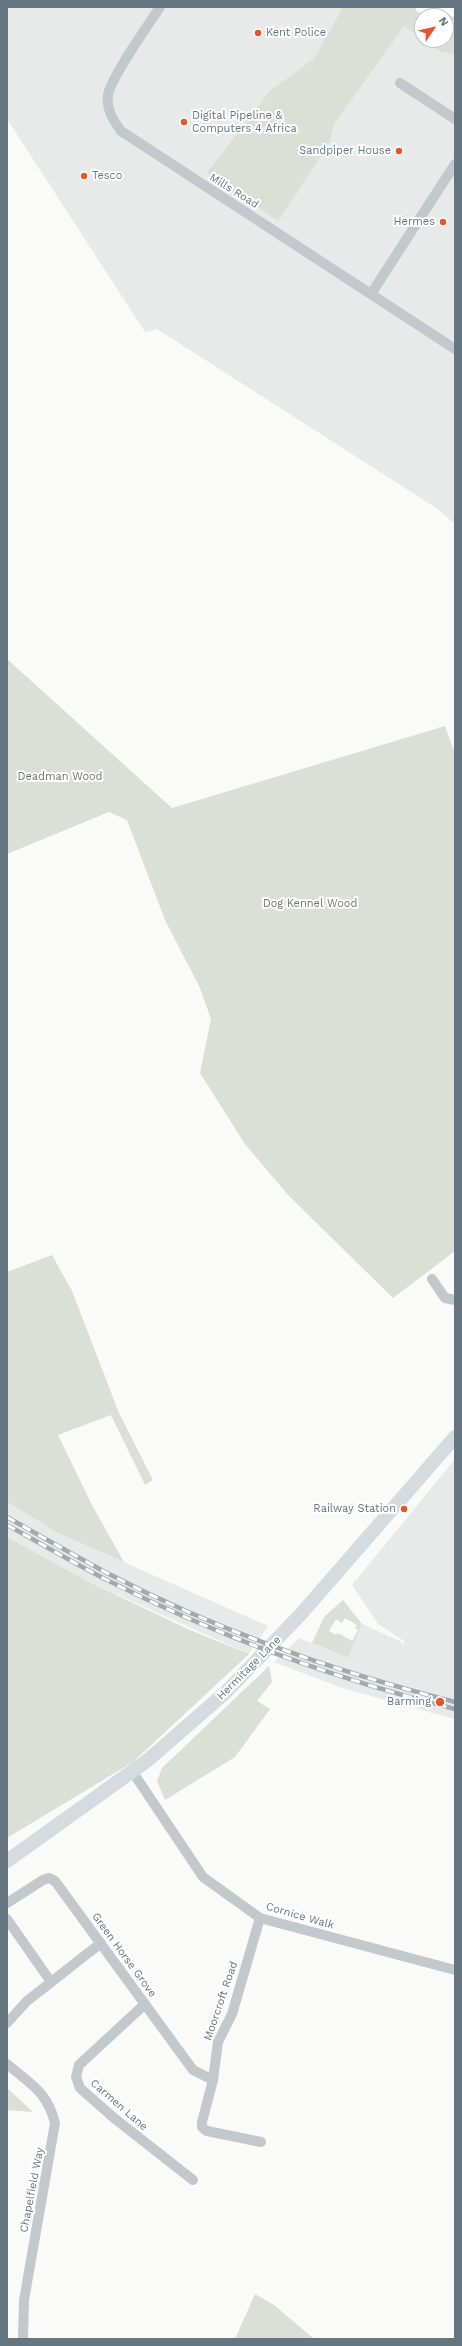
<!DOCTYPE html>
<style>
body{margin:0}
#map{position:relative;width:462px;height:2346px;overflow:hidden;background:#fafaf8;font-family:"Work Sans",sans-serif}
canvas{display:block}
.frame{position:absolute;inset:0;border:8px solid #657683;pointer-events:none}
.north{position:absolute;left:414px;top:8px;width:40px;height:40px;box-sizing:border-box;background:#fff;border:1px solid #c1c8cd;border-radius:50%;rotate:56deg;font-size:11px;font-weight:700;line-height:16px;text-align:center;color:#657683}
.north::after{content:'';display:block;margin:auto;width:14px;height:18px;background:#e4572e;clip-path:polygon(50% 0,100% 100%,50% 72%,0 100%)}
</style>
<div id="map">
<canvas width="462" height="2346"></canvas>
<div class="frame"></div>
<div class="north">N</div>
</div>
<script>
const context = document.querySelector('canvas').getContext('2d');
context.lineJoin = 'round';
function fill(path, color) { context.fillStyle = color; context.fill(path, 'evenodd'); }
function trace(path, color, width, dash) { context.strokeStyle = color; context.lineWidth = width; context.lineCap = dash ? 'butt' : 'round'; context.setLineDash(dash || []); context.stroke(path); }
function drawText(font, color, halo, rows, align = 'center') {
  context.font = font + ' "Work Sans",sans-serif'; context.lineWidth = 4; context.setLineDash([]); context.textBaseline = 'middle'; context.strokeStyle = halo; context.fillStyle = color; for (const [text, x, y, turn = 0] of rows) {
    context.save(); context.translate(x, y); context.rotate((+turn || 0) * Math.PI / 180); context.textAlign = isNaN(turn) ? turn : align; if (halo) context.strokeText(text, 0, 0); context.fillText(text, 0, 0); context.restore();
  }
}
fill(new Path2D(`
 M7 7H415L417 12 455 17V524L436 508 157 329 145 332 7 119ZM422 16H446V40H422Z
 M455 1459V1719L342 1688 274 1662 299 1638 348 1658 362 1624 402 1642 403 1646 404 1641 378 1624 352 1585Z
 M7 1502 58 1533 268 1626 249 1654 91 1583 7 1537Z`), '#e8e9e9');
fill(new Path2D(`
 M343 7H415L417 12 455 17V54L441 52 424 40H446V16H422V38L404 26 334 124 330 142 278 221 207 173 270 91 315 58Z
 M7 659 172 808 445 726 455 754V1251L393 1298 288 1195 245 1144 200 1073 211 1019 200 988 165 920 127 820 109 812 7 854Z
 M52 1255 72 1291 119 1413 153 1480 145 1485 111 1415 58 1435 93 1507 124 1562 58 1533 7 1502V1272Z
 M7 1537 91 1583 190 1630 249 1654 133 1762 7 1838Z
 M343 1600 362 1624 348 1658 312 1643 324 1617ZM345 1618 357 1625 355 1628 358 1630 352 1641 338 1633 336 1635 329 1631 336 1619 342 1623Z
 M269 1666 272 1682 257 1701 270 1709 235 1757 165 1800 157 1781 162 1768Z
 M7 2088 33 2112 7 2110Z
 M255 2294 274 2305 314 2339H235Z`), '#dadfd7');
trace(new Path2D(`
 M160 7C149 24 111 77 108 95 106 109 113 120 121 131L455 349
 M400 83 455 119
 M371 294 455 164
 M432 1279 445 1298 455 1300
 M132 1771 203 1877 260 1918 455 1970
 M7 1903 43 1880 49 1878 55 1881 193 2070 213 2080
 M260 1918 232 2014 218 2042 213 2080 202 2122V2127L207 2131 261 2142
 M7 1919 51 1982
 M145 2004 79 2065 76 2077 80 2088 114 2118 193 2180
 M7 2023 27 2001 101 1943
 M7 2064C30 2084 47 2091 55 2123L24 2300 23 2339`), '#c3c8cc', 10);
trace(new Path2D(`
 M7 1861 148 1760 226 1692 301 1614 455 1437`), '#d6dbdf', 14);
const rail = new Path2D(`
 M7 1517C40 1536 74 1555 107 1573 216 1630 336 1672 455 1702
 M7 1525C40 1543 72 1562 105 1579 215 1635 335 1679 455 1709`);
trace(rail, '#a2aab0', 4.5);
trace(rail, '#fff', 3, [9]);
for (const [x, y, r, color] of [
 [258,33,4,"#e4572e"],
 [184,122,4,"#e4572e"],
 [399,151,4,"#e4572e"],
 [84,176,4,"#e4572e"],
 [443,222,4,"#e4572e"],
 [404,1509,4,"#e4572e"],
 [440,1702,5,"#e4572e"]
]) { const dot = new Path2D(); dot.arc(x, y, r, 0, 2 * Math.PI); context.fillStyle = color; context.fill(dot); trace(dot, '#fff', 1.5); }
drawText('11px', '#657683', '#fff', [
 ["Kent Police",266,33,"left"],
 ["Digital Pipeline &",192,116,"left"],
 ["Computers 4 Africa",192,129,"left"],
 ["Sandpiper House",391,151],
 ["Tesco",92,176,"left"],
 ["Hermes",435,222],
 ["Railway Station",396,1509],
 ["Barming",431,1702]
], 'right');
drawText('11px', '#657683', '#fff', [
 ["Mills Road",234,191,32],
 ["Hermitage Lane",249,1668,-45],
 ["Cornice Walk",300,1916,16],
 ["Green Horse Grove",124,1955,54],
 ["Moorcroft Road",221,2001,-71],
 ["Carmen Lane",119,2105,41],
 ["Chapelfield Way",32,2190,-79]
]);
drawText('11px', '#687a64', '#fff', [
 ["Deadman Wood",60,777],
 ["Dog Kennel Wood",310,904]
]);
</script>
